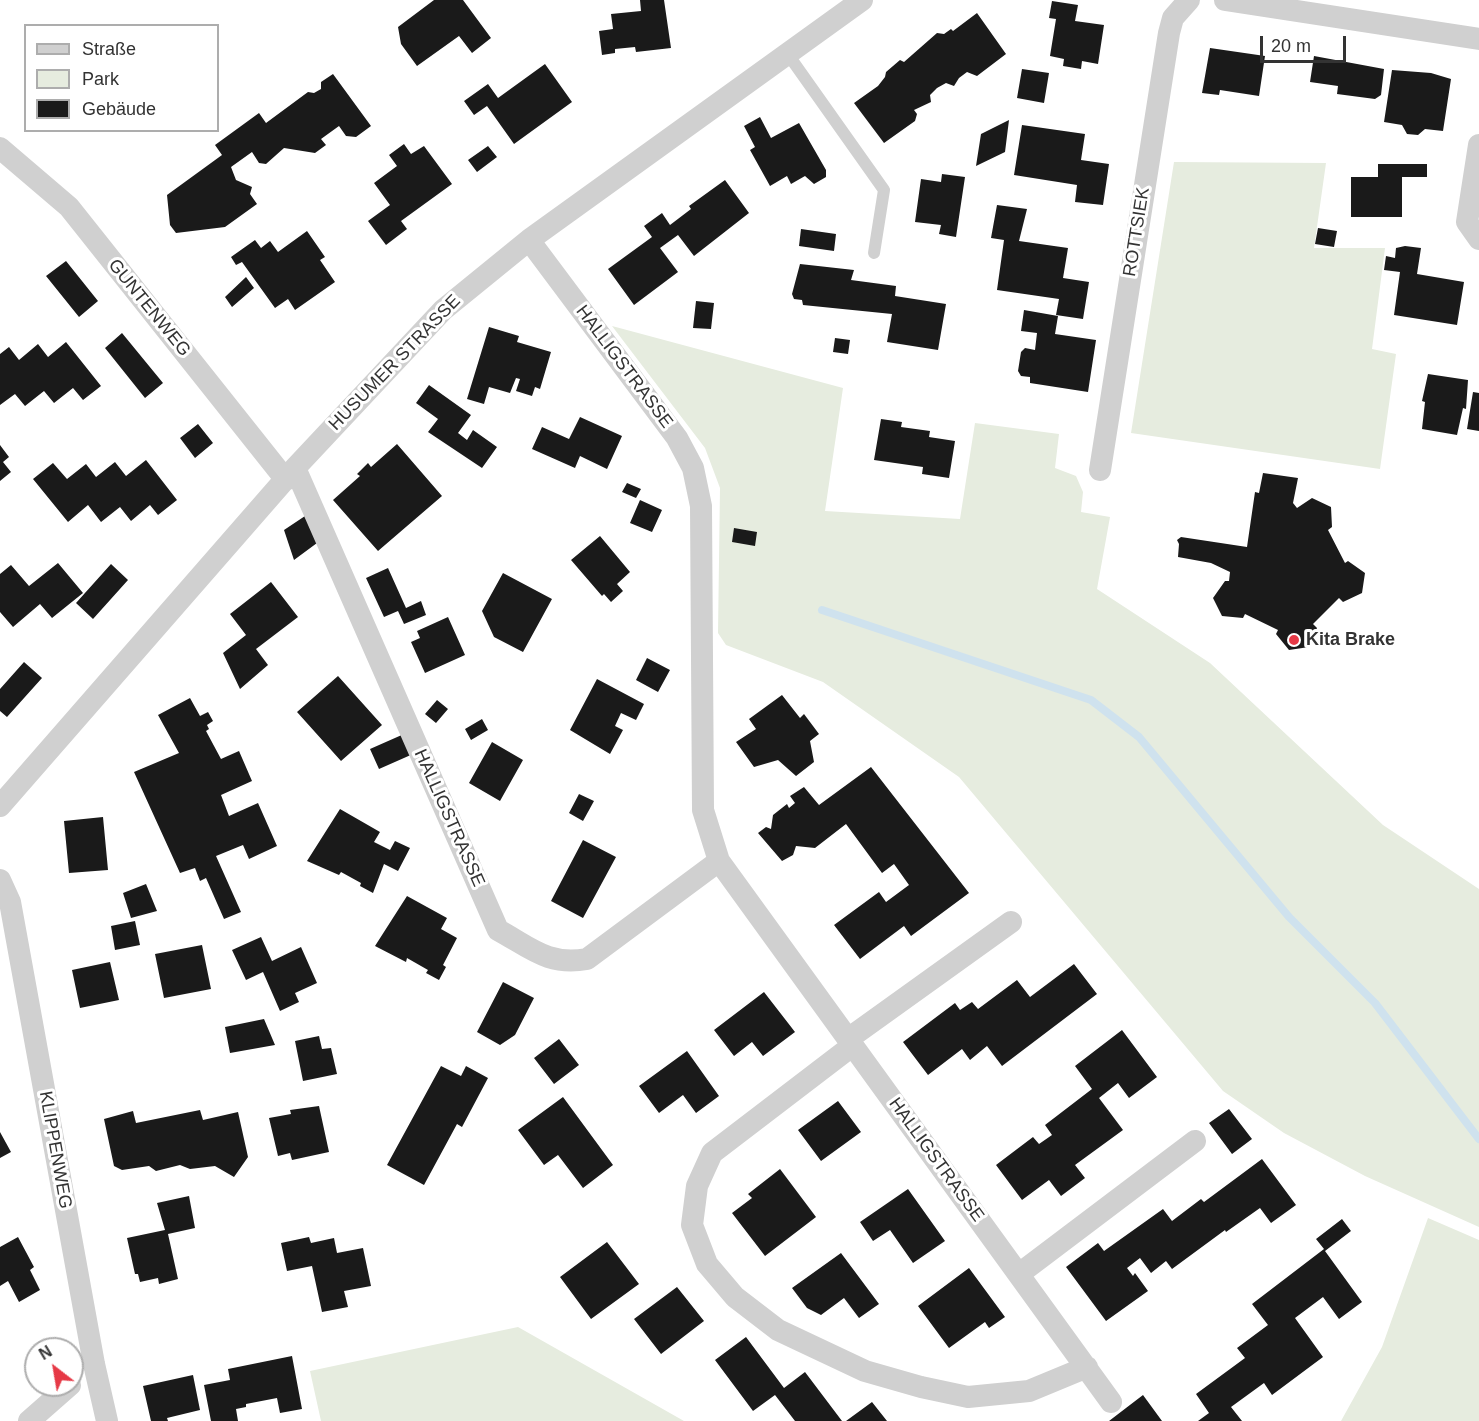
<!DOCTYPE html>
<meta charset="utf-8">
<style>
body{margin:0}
#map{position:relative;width:1479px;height:1421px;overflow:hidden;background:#fff;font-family:Arial,sans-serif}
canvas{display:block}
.legend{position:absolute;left:24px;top:24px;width:195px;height:108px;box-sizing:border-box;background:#fff;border:2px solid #adadad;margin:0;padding:8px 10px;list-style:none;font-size:18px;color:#333}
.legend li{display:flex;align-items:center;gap:12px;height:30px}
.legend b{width:30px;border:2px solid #adadad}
.north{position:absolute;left:24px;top:1337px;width:60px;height:60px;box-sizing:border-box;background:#fff;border:2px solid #adadad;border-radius:50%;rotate:329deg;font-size:16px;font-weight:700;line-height:24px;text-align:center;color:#333}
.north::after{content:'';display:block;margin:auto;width:21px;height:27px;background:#e63946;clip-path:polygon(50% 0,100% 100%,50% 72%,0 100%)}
.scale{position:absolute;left:1260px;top:36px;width:86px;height:27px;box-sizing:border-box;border:3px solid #333;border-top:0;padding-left:8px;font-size:18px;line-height:21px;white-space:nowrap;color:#333;-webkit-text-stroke:4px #fff;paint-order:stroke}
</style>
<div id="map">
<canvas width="1479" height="1421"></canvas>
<ul class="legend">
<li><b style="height:8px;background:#d0d0d0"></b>Straße</li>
<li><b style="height:16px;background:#e6ecdf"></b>Park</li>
<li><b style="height:16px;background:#1a1a1a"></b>Gebäude</li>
</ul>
<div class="north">N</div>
<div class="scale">20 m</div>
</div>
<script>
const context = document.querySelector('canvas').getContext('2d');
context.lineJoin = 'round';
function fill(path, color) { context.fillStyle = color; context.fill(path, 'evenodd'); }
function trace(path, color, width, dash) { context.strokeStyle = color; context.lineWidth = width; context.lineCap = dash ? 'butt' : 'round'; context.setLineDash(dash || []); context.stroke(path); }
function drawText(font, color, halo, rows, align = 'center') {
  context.font = font + ' Arial,sans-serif'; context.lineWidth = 6; context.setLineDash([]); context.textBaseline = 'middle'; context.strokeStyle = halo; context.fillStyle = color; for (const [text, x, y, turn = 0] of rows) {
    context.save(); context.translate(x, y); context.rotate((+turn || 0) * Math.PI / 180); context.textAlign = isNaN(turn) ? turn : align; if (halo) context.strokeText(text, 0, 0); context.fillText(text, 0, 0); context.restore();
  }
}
fill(new Path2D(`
 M1174 162 1326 163 1314 248H1385L1372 349 1396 354 1380 469 1131 433Z
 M612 326 843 388 825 511 960 519 975 423 1059 434 1055 468 1076 476 1083 492 1081 512 1110 517 1097 589 1210 663 1383 825 1479 889V1227L1365 1176 1284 1133 1223 1091 959 777 823 682 726 645 718 633 720 488 705 448Z
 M1428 1218 1479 1240V1421H1341L1382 1347Z
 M518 1327 684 1421H321L310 1371Z`), '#e6ecdf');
trace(new Path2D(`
 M822 610 1091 700 1139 737 1289 917 1375 1003 1479 1139`), '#cfe2ee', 8);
fill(new Path2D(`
 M434 0H463L491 38 472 53 459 36 417 66 401 44 398 27Z
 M640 0H664L671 48 636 52 635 47 615 49V53L602 55 599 31 613 29 611 14 641 11Z
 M1052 1 1078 5 1075 21 1104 25 1098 64 1082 61 1081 69 1063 66 1064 59 1050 56 1056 19 1049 18Z
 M977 13 1006 54 977 76 967 72 959 78 954 86 946 83 937 88 930 95 931 102 914 110 917 114 915 121 884 143 854 103 878 86 885 77 886 72 900 60 904 62 937 33 944 34 951 29 953 31Z
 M1210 48 1265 56 1259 96 1220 90 1219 95 1202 93Z
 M1314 56 1384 69 1381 95 1375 99 1337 94 1338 86 1310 82Z
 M545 64 572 102 514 144 487 106 474 115 464 101 488 84 498 98Z
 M1022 69 1049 73 1044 103 1017 98Z
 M1392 70 1431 73 1451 79 1443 131 1425 129 1418 135 1407 134 1402 125 1384 122Z
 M333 74 371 126 356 137 346 136 339 126 321 139 326 145 315 153 284 148 266 164 259 163 252 152 231 167 236 180 252 187 250 194 257 204 225 227 176 233 170 225 167 195 222 155 215 145 259 113 266 123 308 92 314 93 321 89V82Z
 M760 117 771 138 799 123 826 170V177L814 184 805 176 791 184 787 176 770 186 750 150 755 147 744 126Z
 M1009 120 1005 152 976 166 981 134Z
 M1022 125 1085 134 1081 160 1109 164 1103 205 1075 202 1077 185 1014 175Z
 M404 144 411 154 424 146 452 184 401 221 407 229 386 245 368 221 390 205 374 183 397 166 389 155Z
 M488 146 497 157 477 172 468 160Z
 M1378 164H1427V177H1402V217H1351V177H1378Z
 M942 174 965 177 956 237 939 234 941 225 915 222 921 179 941 182Z
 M725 180 749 213 694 256 678 235 660 248 678 272 634 305 608 269 652 237 644 226 662 213 670 225 691 209 689 206Z
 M997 205 1027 209 1019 241 1068 248 1063 278 1089 282 1083 319 1056 315 1059 299 997 290 1004 240 991 238Z
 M1318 228 1337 231 1334 247 1315 244Z
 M801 229 836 234 834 251 799 246Z
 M307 231 325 257 320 260 335 282 295 310 288 299 275 308 242 262 236 265 231 257 255 240 261 248 270 241 278 252Z
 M1405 246 1421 248 1417 274 1464 282 1457 325 1394 315 1400 272 1384 270 1386 256 1395 258 1396 248Z
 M66 261 98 301 79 317 46 276Z
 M800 264 854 270 851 280 896 286 895 296 946 304 938 350 887 342 892 314 803 305 802 300 794 299 792 294Z
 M246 277 254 288 232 307 225 297Z
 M696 301 714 303 711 329 693 328Z
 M1024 310 1058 316 1055 334 1096 340 1088 392 1030 383V377L1021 376 1018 371 1021 352 1025 348 1035 350 1037 333 1021 331Z
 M489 327 519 336 517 342 551 352 540 389 535 387 532 396 516 391 520 379 516 378 510 393 489 387 484 404 467 399Z
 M122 333 163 383 145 398 105 348Z
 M835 338 850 340 848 354 833 352Z
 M66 342 101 386 83 400 73 388 54 403 44 391 25 406 15 394 0 405V354L9 347 19 360 38 344 48 357Z
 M1428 374 1468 380 1466 409 1463 408 1457 435 1422 429 1425 402 1422 401Z
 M429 385 471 415 458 433 467 440 473 430 497 447 482 468 428 432 438 419 416 403Z
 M1473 392 1479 393V431L1467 429Z
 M580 417 622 436 607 469 580 456 575 468 532 449 542 427 569 439Z
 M881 419 902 422 901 427 930 431 929 437 955 441 949 478 922 474 923 467 874 460Z
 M198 424 213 443 195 458 180 438Z
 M397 444 442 496 378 551 333 500 360 476 357 474 368 463 371 467Z
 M0 445 9 457 3 462 11 472 0 481Z
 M146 460 177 500 158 515 150 505 131 521 120 507 101 522 88 505 68 522 33 479 53 463 67 479 86 464 96 477 115 462 126 476Z
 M1263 473 1298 478 1293 503 1297 508 1312 498 1331 507 1332 527 1328 530 1345 563 1348 561 1365 573 1362 593 1343 602 1339 598 1313 624 1317 628 1309 647 1289 650 1276 634 1278 630 1245 614 1243 618 1222 616 1213 598 1225 581H1229L1230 572 1211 563 1178 557 1179 544 1177 540 1181 537 1247 547 1255 492 1259 493Z
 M627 483 641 489 636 498 622 492Z
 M640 500 662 510 652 532 630 523Z
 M305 516 317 543 294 560 284 530Z
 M734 528 757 532 755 546 732 542Z
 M600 536 630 572 617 584 623 591 611 602 604 594 602 596 571 560Z
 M58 563 83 593 52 618 40 604 13 627 0 612V574L11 565 29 586Z
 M111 564 128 580 93 619 76 603Z
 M388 568 406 608 421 601 426 615 404 624 398 611 384 617 366 578Z
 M503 573 552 599 523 652 494 637 482 611Z
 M271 582 298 617 256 649 268 665 240 689 223 653 246 635 230 614Z
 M448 617 465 655 425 673 411 642 420 638 417 631Z
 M647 658 670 670 658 692 636 680Z
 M24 662 42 678 7 717 0 711V689Z
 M338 676 382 725 341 761 297 712Z
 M597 679 644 704 636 720 621 713 615 726 623 730 610 754 570 730Z
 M782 695 800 718 804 714 819 734 810 741 814 762 796 776 778 760 754 767 736 742 756 729 749 719Z
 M190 698 200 716 208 712 213 721 207 725 209 729 206 731 221 759 239 751 252 781 221 795 229 816 258 803 277 846 249 859 243 845 216 856 241 912 224 919 206 878 200 881 195 868 180 873 134 772 179 753 158 715Z
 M437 700 448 709 436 723 425 714Z
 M482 719 488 730 471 740 465 729Z
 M404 734 413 754 379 769 370 749Z
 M492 742 523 760 500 801 469 783Z
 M871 767 969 893 911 936 904 926 860 959 834 925 879 892 886 902 909 885 894 864 882 873 846 824 815 848 796 846 793 855 782 861 758 833 766 827 771 829 773 815 787 804 789 808 795 803 790 796 804 787 819 805Z
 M579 794 594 801 583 821 569 813Z
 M340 809 380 832 374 842 390 850 395 841 410 848 398 871 384 864 373 893 360 886 361 883 341 872 339 875 307 861Z
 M103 817 108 870 69 873 64 821Z
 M583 840 616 857 583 918 551 901Z
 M146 884 157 911 131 918 123 893Z
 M407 896 447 918 441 929 457 938 443 965 446 967 439 980 426 973 428 970 407 958 406 962 375 946Z
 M135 921 140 945 115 950 111 926Z
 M261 937 272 961 301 947 317 983 295 993 299 1002 280 1011 263 972 246 980 232 950Z
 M202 945 211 989 164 998 155 954Z
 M110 962 119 1000 80 1008 72 970Z
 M1074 964 1097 994 1002 1066 987 1046 970 1060 962 1049 928 1075 903 1042 955 1003 960 1010 972 1002 978 1009 1017 980 1030 997Z
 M503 982 534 998 515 1035 500 1045 477 1032Z
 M764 992 795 1032 763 1056 752 1042 734 1056 714 1030Z
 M264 1019 275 1045 230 1053 225 1027Z
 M1122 1030 1157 1077 1129 1098 1118 1083 1099 1098 1123 1130 1075 1165 1085 1178 1061 1196 1049 1180 1022 1200 996 1165 1033 1137 1039 1144 1052 1135 1045 1125 1092 1089 1075 1066Z
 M319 1036 322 1049 331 1048 337 1074 303 1081 295 1041Z
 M559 1039 579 1065 554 1084 534 1058Z
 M687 1051 719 1096 696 1113 683 1095 659 1113 639 1086Z
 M441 1066 461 1076 466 1066 488 1078 462 1127 457 1124 424 1185 387 1165Z
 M563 1097 613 1165 583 1188 558 1155 544 1165 518 1130Z
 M838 1101 861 1132 821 1161 798 1130Z
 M319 1106 329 1152 292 1160 290 1153 278 1156 269 1118 291 1114 290 1110Z
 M1229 1109 1252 1139 1232 1154 1209 1123Z
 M200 1110 203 1120 238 1112 248 1157 234 1177 215 1166 190 1169 180 1165 156 1171 149 1166 122 1170 114 1166 104 1119 133 1111 136 1123Z
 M0 1132 11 1152 0 1158Z
 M1262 1159 1296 1205 1271 1223 1260 1208 1226 1232 1225 1230 1172 1269 1166 1261 1151 1273 1140 1258 1127 1268 1133 1276 1135 1273 1148 1291 1106 1321 1066 1267 1098 1243 1104 1251 1163 1209 1172 1221 1201 1199 1204 1202Z
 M780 1169 816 1217 765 1256 732 1213 752 1198 748 1194Z
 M908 1189 945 1241 913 1263 890 1230 873 1241 860 1222Z
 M189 1196 195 1228 168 1234 178 1279 159 1284 158 1278 140 1282 138 1274H135L127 1238 165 1230 157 1203Z
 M1342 1219 1351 1231 1325 1251 1362 1302 1339 1319 1323 1297 1295 1318 1323 1357 1272 1395 1264 1383 1231 1407 1242 1421H1198L1209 1413 1196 1394 1245 1358 1237 1348 1268 1325 1252 1304 1324 1249 1316 1239Z
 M18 1237 34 1267 30 1270 40 1290 19 1302 8 1281 0 1286V1247Z
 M309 1237 311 1243 334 1238 337 1253 363 1248 371 1286 344 1291 348 1307 322 1312 312 1266 287 1271 281 1243Z
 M607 1242 639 1284 591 1319 560 1277Z
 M841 1253 879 1304 859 1318 844 1298 821 1315 807 1308 792 1288Z
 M969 1268 1005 1317 989 1328 985 1322 949 1348 918 1306Z
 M677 1287 704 1321 661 1354 634 1319Z
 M746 1337 784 1388 805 1372 842 1421H795L775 1395 753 1411 715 1360Z
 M292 1356 302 1409 280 1413 277 1398 246 1404V1407L236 1409 238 1421H211L204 1385 230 1380 228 1369Z
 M193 1375 200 1410 167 1418 168 1421H151L143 1386Z
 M1143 1395 1162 1421H1109Z
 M872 1402 887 1421H846Z`), '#1a1a1a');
trace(new Path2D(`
 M787 53 884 190 874 253`), '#d0d0d0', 12);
trace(new Path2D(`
 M1225 0 1479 39
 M1479 145 1467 222 1479 239
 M0 148 69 207 286 480
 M529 240 677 438 693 468 701 506 703 810 719 861 1111 1402
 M295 468 498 930C531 948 548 966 587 959L719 861
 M1100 470 1169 33 1173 18 1189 0
 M0 806 295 468 443 310 529 240 862 0
 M0 880 10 902 94 1364 107 1421
 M848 1039 1011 922
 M852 1046 712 1153 697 1186 692 1225 707 1264 735 1297 778 1330 865 1371 921 1387 968 1397 1029 1391 1087 1367
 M1019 1274 1195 1141
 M29 1421 70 1385`), '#d0d0d0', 22);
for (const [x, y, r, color] of [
 [1294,640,6,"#e63946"]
]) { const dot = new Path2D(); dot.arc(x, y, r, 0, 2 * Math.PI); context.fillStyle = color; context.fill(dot); trace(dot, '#fff', 2); }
drawText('18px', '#333', '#fff', [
 ["ROTTSIEK",1137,232,-81],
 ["GUNTENWEG",149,308,51],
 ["HUSUMER STRASSE",395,363,-46],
 ["HALLIGSTRASSE",624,367,53],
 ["HALLIGSTRASSE",449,818,66],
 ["KLIPPENWEG",55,1150,80],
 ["HALLIGSTRASSE",936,1160,54]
]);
drawText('bold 18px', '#333', '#fff', [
 ["Kita Brake",1306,640]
], 'left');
</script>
